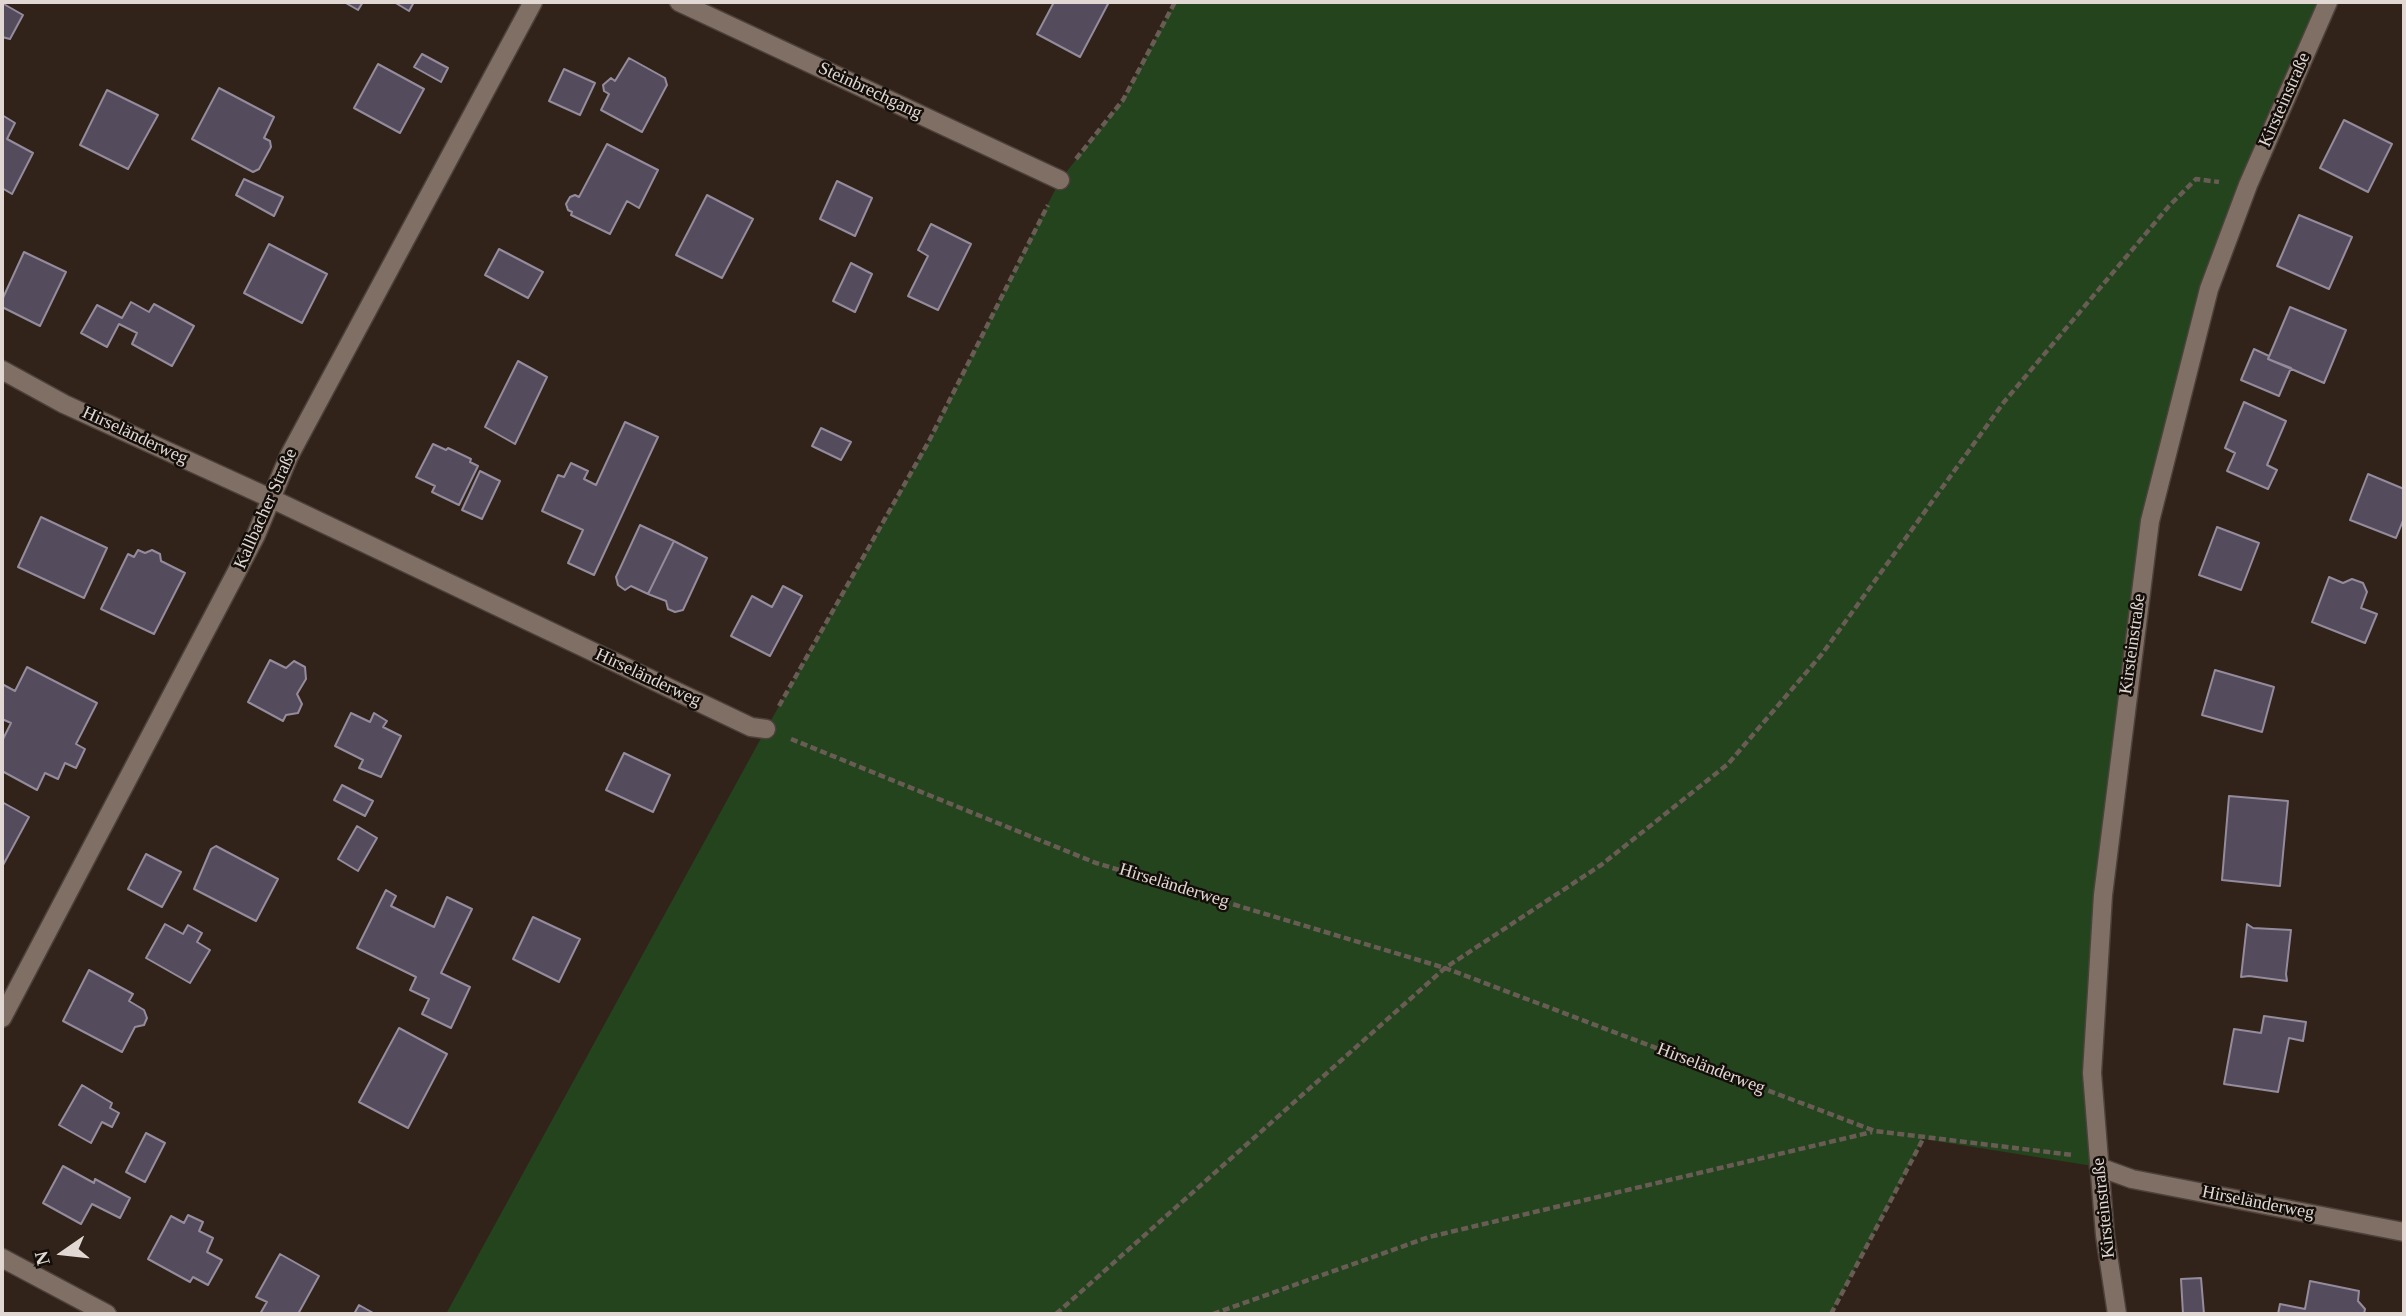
<!DOCTYPE html>
<meta charset="utf-8">
<style>
body{margin:0}
#map{position:relative;width:2406px;height:1316px;overflow:hidden;background:#31231a;font-family:Georgia,serif}
canvas{display:block}
.frame{position:absolute;inset:0;border:4px solid #e2d8d3;pointer-events:none}
.north{position:absolute;left:28px;top:1218px;width:70px;height:70px;-webkit-text-stroke:5px #140e0a;paint-order:stroke;rotate:256deg;font-size:19px;font-weight:700;line-height:28px;text-align:center;color:#e2d8d3}
.north::after{content:'';display:block;margin:auto;width:24px;height:32px;background:#e2d8d3;clip-path:polygon(50% 0,100% 100%,50% 72%,0 100%)}
</style>
<div id="map">
<canvas width="2406" height="1316"></canvas>
<div class="frame"></div>
<div class="north">N</div>
</div>
<script>
const context = document.querySelector('canvas').getContext('2d');
context.lineJoin = 'round';
function fill(path, color) { context.fillStyle = color; context.fill(path, 'evenodd'); }
function trace(path, color, width, dash) { context.strokeStyle = color; context.lineWidth = width; context.lineCap = dash ? 'butt' : 'round'; context.setLineDash(dash || []); context.stroke(path); }
function drawText(font, color, halo, rows, align = 'center') {
  context.font = font + ' Georgia,serif'; context.lineWidth = 5; context.setLineDash([]); context.textBaseline = 'middle'; context.strokeStyle = halo; context.fillStyle = color; for (const [text, x, y, turn = 0] of rows) {
    context.save(); context.translate(x, y); context.rotate((+turn || 0) * Math.PI / 180); context.textAlign = isNaN(turn) ? turn : align; if (halo) context.strokeText(text, 0, 0); context.fillText(text, 0, 0); context.restore();
  }
}
fill(new Path2D(`
 M1175 2H2334L2248 185 2171 433 2103 895 2099 1167 1923 1139 1831 1314H446L766 729 929 441 1060 180 1123 100Z`), '#23441d');
const building = new Path2D(`
 M344 2H363L358 10Z
 M394 2H414L409 11Z
 M1054 2H1109L1080 57 1037 34Z
 M2 3 23 15 10 39 2 37Z
 M422 54 448 68 441 82 414 67Z
 M629 58 665 78 667 85 642 132 601 110 609 94 604 91 603 85 611 78 615 81Z
 M378 64 424 89 400 133 354 108Z
 M564 69 595 83 580 115 549 101Z
 M219 88 274 117 264 138 270 141 271 147 259 169 253 172 192 139Z
 M107 90 158 115 128 169 80 145Z
 M2 115 15 123 7 139 33 153 12 194 2 188Z
 M2344 120 2392 144 2368 192 2320 168Z
 M607 144 658 170 639 208 627 201 610 234 571 215 572 212 568 210 566 204 570 197 575 195 579 197Z
 M244 179 283 197 274 216 236 195Z
 M837 181 872 198 855 236 820 219Z
 M707 195 753 219 722 278 676 255Z
 M2299 215 2352 237 2329 289 2277 266Z
 M931 224 971 244 938 310 908 296 928 256 918 250Z
 M269 244 327 274 302 323 244 293Z
 M499 249 543 272 528 298 485 275Z
 M24 252 66 272 40 326 2 307V300Z
 M851 263 872 274 855 312 833 301Z
 M131 302 149 312 154 304 194 326 172 366 132 344 137 333 119 324 107 347 81 333 97 305 122 318Z
 M2290 307 2346 330 2324 383 2268 359Z
 M2254 349 2269 356 2268 359 2291 368 2279 396 2241 380Z
 M518 361 547 377 515 444 485 427Z
 M2244 402 2286 421 2267 465 2277 470 2268 489 2227 471 2235 453 2225 448Z
 M625 422 658 437 594 575 568 563 583 530 542 511 558 475 564 477 571 463 588 471 584 479 596 485Z
 M821 428 851 442 841 460 812 446Z
 M433 444 446 450 448 448 471 459 470 462 478 466 459 505 432 492 435 486 416 477Z
 M480 471 500 481 482 519 462 510Z
 M2368 474 2404 489V518L2396 538 2350 520Z
 M41 517 107 548 84 598 18 567Z
 M640 525 674 541 648 594 631 586 625 590 618 585 616 577Z
 M2217 527 2259 543 2241 590 2199 575Z
 M674 541 707 558 683 610 675 612 668 609 666 601 648 594Z
 M138 550 145 553 152 550 160 554 161 561 185 573 154 634 101 609 128 554 134 557Z
 M2329 577 2343 583 2352 579 2363 583 2367 592 2361 608 2377 614 2365 643 2312 622Z
 M783 586 802 596 770 656 731 636 752 596 772 607Z
 M270 660 286 668 294 661 305 667 306 679 297 694 302 704 298 713 286 715 283 721 248 702Z
 M27 667 97 703 76 744 85 749 76 768 65 763 58 779 45 773 37 790 2 771V741L11 723 2 719V684L15 691Z
 M2215 670 2274 687 2262 732 2202 715Z
 M351 713 370 722 374 713 387 721 383 727 401 736 381 777 359 768 363 760 335 746Z
 M624 753 670 775 653 812 606 790Z
 M342 785 373 801 365 816 334 800Z
 M2229 796 2288 801 2280 886 2222 880Z
 M2 802 29 817 2 867Z
 M357 826 377 838 358 871 338 859Z
 M216 846 278 879 256 921 194 889 211 849Z
 M146 854 181 872 162 907 128 889Z
 M386 890 396 896 391 906 434 927 447 897 472 909 441 973 470 987 451 1028 422 1014 429 999 410 990 416 977 357 948Z
 M533 917 580 939 559 982 513 959Z
 M165 924 183 934 188 925 202 933 197 942 210 950 190 983 146 958Z
 M2247 924 2253 928 2291 930 2286 974 2287 981 2249 976 2241 977Z
 M89 970 133 994 129 1001 144 1010 147 1018 144 1025 135 1027 122 1052 63 1021Z
 M2264 1016 2306 1022 2303 1041 2289 1038 2278 1092 2224 1084 2234 1029 2261 1033Z
 M399 1028 447 1054 408 1128 359 1102Z
 M82 1085 112 1103 110 1108 119 1113 112 1127 102 1122 91 1143 59 1125Z
 M146 1133 165 1143 145 1182 126 1172Z
 M63 1166 94 1183 95 1179 130 1198 120 1218 92 1204 81 1224 43 1203Z
 M188 1215 203 1222 199 1231 213 1238 207 1252 222 1260 208 1285 193 1277 190 1282 148 1259 171 1216 184 1223Z
 M280 1254 319 1276 298 1314H260L267 1302 256 1297Z
 M2201 1278 2204 1314H2183L2181 1279Z
 M2310 1281 2359 1291 2358 1301 2365 1309 2364 1314H2278L2280 1304 2305 1309Z
 M359 1305 375 1314H354Z`);
fill(building, '#544c5c');
trace(building, '#948c9c', 2);
const minor = new Path2D(`
 M679 2 1060 180
 M2 370 64 404 270 498 751 727 766 729
 M2 1018 256 535 289 456 533 2
 M2099 1167 2132 1179 2404 1232
 M2 1258 107 1314
 M2117 1314 2105 1235 2092 1073 2103 895 2150 521 2209 289 2248 185 2328 2`);
trace(minor, '#4d413b', 21);
trace(new Path2D(`
 M1076 159 1123 100 1175 2
 M779 706 929 441 1048 205
 M791 739 1096 863 1445 968 1875 1131 2073 1155
 M1056 1314 1445 968 1601 865 1728 764 1822 654 2004 402 2169 206 2196 179 2219 182
 M1213 1314 1429 1237 1872 1132
 M1831 1314 1923 1139`), '#685c54', 4.5, [7, 3.5]);
trace(minor, '#806f65', 18);
drawText('18px', '#e2d8d3', '#140e0a', [
 ["Steinbrechgang",870,91,25],
 ["Kirsteinstraße",2285,100,-66],
 ["Hirseländerweg",135,436,25],
 ["Kallbacher Straße",266,509,-66],
 ["Kirsteinstraße",2133,644,-82],
 ["Hirseländerweg",648,678,25],
 ["Hirseländerweg",1174,886,17],
 ["Hirseländerweg",1711,1069,21],
 ["Hirseländerweg",2258,1203,11],
 ["Kirsteinstraße",2104,1208,-96]
]);
</script>
